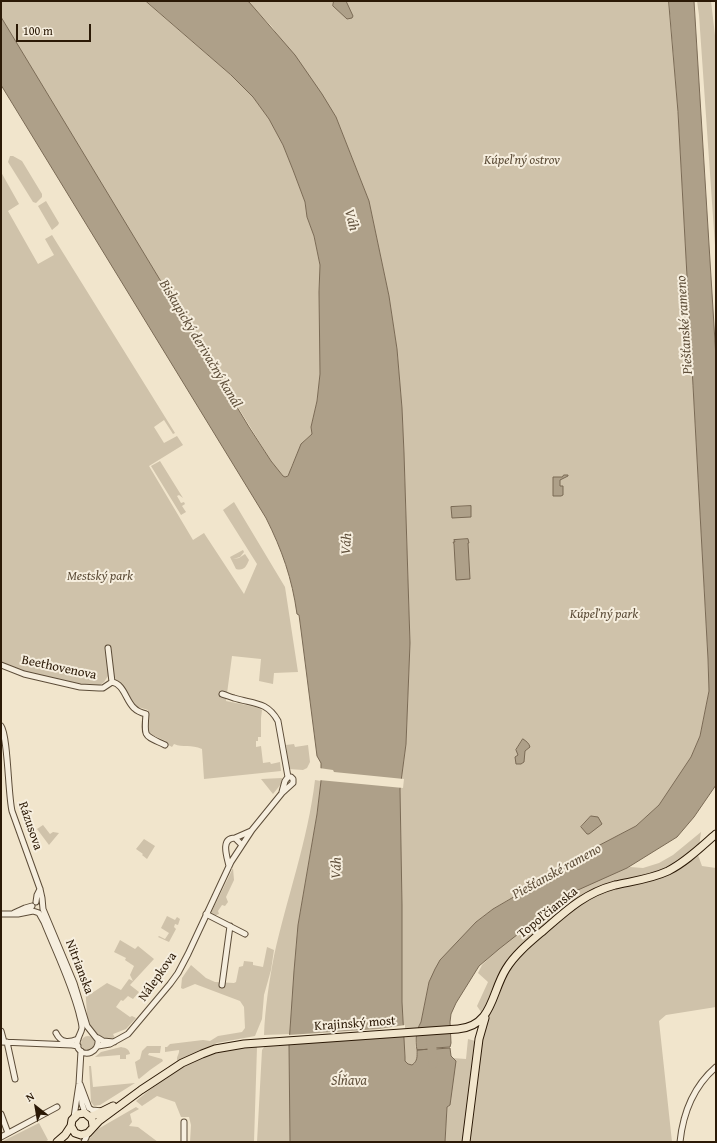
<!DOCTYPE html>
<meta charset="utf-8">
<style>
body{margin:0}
#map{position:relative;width:717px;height:1143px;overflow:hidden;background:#f1e5cc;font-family:"Gentium Book Plus",serif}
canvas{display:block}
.frame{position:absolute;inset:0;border:2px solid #2b1906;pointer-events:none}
.north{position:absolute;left:16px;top:1087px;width:40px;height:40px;-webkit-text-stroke:3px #f6eede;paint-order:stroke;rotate:329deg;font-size:11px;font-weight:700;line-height:16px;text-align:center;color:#2b1906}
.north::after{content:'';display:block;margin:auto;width:14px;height:18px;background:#2b1906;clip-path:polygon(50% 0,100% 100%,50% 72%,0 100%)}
.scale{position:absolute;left:16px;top:24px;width:75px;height:18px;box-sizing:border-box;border:2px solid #2b1906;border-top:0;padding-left:5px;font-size:12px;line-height:14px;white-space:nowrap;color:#2b1906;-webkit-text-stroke:3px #f6eede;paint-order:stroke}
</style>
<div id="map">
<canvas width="717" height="1143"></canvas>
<div class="frame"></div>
<div class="north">N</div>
<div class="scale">100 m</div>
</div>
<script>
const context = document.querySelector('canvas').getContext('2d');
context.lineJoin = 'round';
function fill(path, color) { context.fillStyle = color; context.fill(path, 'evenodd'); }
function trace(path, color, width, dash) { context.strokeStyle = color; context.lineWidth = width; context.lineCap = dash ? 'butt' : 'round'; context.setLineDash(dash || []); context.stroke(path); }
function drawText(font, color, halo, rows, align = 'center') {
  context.font = font + ' "Gentium Book Plus",serif'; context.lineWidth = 4; context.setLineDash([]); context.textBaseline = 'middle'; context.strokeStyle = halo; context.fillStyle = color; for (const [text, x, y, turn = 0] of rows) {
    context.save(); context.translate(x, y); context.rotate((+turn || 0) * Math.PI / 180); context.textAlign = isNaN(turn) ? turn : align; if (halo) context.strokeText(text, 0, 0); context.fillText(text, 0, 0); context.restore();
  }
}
fill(new Path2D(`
 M1 1H146L231 75 253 97 269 119 283 145 293 170 305 202 307 217 314 236 320 265 319 292 320 374 317 401 311 427 312 434 305 440 291 467 290 474 285 477 283 476 271 461 124 221 1 17Z
 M247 1H669L678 112 708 659 709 691 700 736 691 757 659 805 636 826 594 848 493 909 476 922 429 982 421 1022C418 1028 416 1034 415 1041 415 1049 421 1059 412 1065L408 1064 405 1061 402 1003V905L400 789 406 744 410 643 409 612 404 453 402 408 397 349 389 296 369 201 336 117 272 27Z
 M697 1H711L716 44V260L699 15Z
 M10 156H13L22 161 42 194V197L36 203 33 202 8 162Z
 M1 172 19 204 8 211 38 264 54 255 45 239 52 235 175 433 173 434 164 420 154 427 164 443 177 436 183 445 149 466 193 540 204 533 244 594 257 564 223 510 234 502 285 587 298 672 274 673 273 684 259 681 261 659 232 656 226 701 256 707 262 710 261 718V737H258V741H256V747L261 746 263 763 270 762 271 764 280 762 281 771 204 779 202 749C191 744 183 748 174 744L172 747 165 743 166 741C143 731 146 735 148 710L135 706 130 700 126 690 113 676H108L104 682 99 686C71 684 25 676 1 662Z
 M46 201 59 223 58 225 52 230 38 206Z
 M160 461 183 498 179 495 177 496 181 503 184 502 185 504 182 506 186 512 181 515 151 466Z
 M243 550 244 552 240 557 233 559 239 558 245 554 249 560C246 567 244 571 236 569L230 557Z
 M294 744 295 747 308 745 310 762 307 768 303 770 289 769 286 745Z
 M282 778 281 784 273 794 261 779Z
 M315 780 321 781 317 814 298 925 290 1034 264 1035C265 1009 269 982 274 956 287 897 308 840 315 780Z
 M43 825 50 834 53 832 59 833 49 845 37 829Z
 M701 832 698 855 702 866 716 868V1007L666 1015 659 1021 672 1142H445L447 1107 450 1105 452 1058 466 1059 468 1039 479 1042 485 1018 477 1006 488 982 478 973 482 965 507 939 535 917 588 883 630 867 643 868 659 863 673 855Z
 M144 839 155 846 147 859 142 855 143 854 136 849Z
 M233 868 234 880 226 897 228 902 225 906 222 905 218 911 219 914 214 916 211 913Z
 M167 916 175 920 177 917 180 919 178 925 175 924 174 927 176 929 169 942 158 937 159 936 165 939 169 933 161 928Z
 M120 940 135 949 138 946 154 959 130 985 139 992 133 999 128 996 123 1001 121 1000 116 1007 130 1017 132 1016 136 1018 126 1029 113 1034 115 1038 105 1040 100 1038 91 1029 87 1015 85 983 92 993 107 983 121 990 129 979 133 981 130 975 134 966 125 960 126 958 114 952Z
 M267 947 274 950 271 970 264 995 262 1019 255 1036 217 1043 178 1062C175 1057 180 1054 179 1050L165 1052V1047H167L170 1044 203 1040 210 1041 218 1036 242 1032 245 1028 244 1007 240 1001 195 984 183 989 181 988 182 978 191 965 206 978 215 982 234 983 236 982 239 967 243 966 244 961 253 962V965L263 967Z
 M81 1043a7 7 0 1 1 14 0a7 7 0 1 1-14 0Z
 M289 1044 290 1142H257L262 1050 265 1046Z
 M147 1046H161L160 1053H149L148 1055 162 1059 163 1061 150 1070 139 1079 138 1078 135 1062 140 1059 142 1051Z
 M121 1047C126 1048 129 1049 130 1054L126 1055V1059H120V1055L95 1057 101 1052Z
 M257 1047 254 1142H190L191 1125 189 1117H181L175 1102 157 1096 142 1106 136 1101C156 1084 179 1068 203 1057 217 1051 242 1048 257 1047Z
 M89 1066H91L93 1087 135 1083 100 1105 94 1106 91 1102Z
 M136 1107 139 1109 130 1114 132 1122 129 1126 138 1127 158 1142H90L88 1140 98 1129Z
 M39 1123 48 1140 45 1142H1Z`), '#cfc2aa');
const water = new Path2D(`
 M146 1H247L249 2 295 55 322 94 336 117 369 201 389 296 397 349 402 408 404 453 409 612 410 643 406 744 400 789 402 905V1002L405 1057V1061L408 1064 412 1065C418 1061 417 1056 417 1050L431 1049 433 1057 435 1056V1049L450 1048 451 1056 456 1061 450 1105 447 1107 445 1142H290L289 1044 294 971 298 925 317 814 321 781V763L317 756 301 630 299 615 297 614C292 578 282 550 266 518L1 85V17L249 427 271 461 283 476 285 477 288 476 301 444 312 434 311 427 317 401 320 374 319 292 320 265 314 236 307 217 305 202 293 170 283 145 269 119 253 97 231 75Z
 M334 1H346L353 16 352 18 347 19 333 6Z
 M669 1H694L716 358V785L694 817 677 837 627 868 569 894 499 949 479 966 456 1003 451 1014 450 1022 451 1043 450 1047 435 1048 434 1046 431 1049 417 1050C415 1040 416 1031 421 1022L429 982 435 969 440 960 476 922 493 909 529 888 550 875 594 848 636 826 659 805 691 757 700 736 709 691 708 659 678 112Z
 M564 475H568V476L560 480V486H563V495L561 496H553V477H562Z
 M471 506V517L452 518 451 507Z
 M468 539 469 543H468L470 579 456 580 454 544 453 542H455L454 540Z
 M523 739C526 741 529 743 530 747L525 751 524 762 521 764H516L515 757 518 755 516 750Z
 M591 816 598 817 602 824 589 834H587L581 827Z`);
fill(water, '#aea089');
trace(water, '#7a6a55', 1);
fill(new Path2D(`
 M319 768 333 770 334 772 404 779 403 788 319 780Z
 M405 1025V1035L287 1043 288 1035 379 1029Z`), '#f1e5cc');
trace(new Path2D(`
 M431 1035 433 1064`), '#aea089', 9);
const minor = new Path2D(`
 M108 648 112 682C124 684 126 701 134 708 137 711 142 713 146 714 144 738 144 735 165 745
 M1 665 24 674 80 687 99 688H103L112 682
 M222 694C226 695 230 697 234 698 253 704 267 701 278 721L288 777
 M1 726C8 736 8 794 12 811L40 889 42 898 43 909 74 983 87 1026 98 1040C99 1051 85 1059 78 1048 74 1041 81 1035 82 1028 82 1023 80 1018 79 1013 71 982 56 952 44 922L39 913 33 911
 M282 792 285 781 288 777
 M235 838 251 831
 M229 866C227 857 220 838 235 838L242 845
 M36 902 37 895 40 889
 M14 913 25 908 32 906
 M1 914H18L33 911
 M206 914 245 934
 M222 985 230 926
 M1 1031 4 1042
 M56 1033C61 1043 68 1043 78 1039
 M98 1038 103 1041 114 1042
 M1 1042 72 1045 78 1046
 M7 1042 15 1079
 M98 1046 110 1044 128 1034 170 984 178 973 188 954 231 862 252 830 282 793 293 783V779L291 777H288
 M80 1084 89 1108 92 1110 103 1111
 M81 1093 82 1104 85 1113
 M1 1114 8 1133
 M74 1117 79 1084 81 1051
 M184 1122V1142
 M1 1137 57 1107
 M84 1142 88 1133
 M680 1142C683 1113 693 1087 716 1067`);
const major = new Path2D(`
 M90 1116 95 1115 113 1106
 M93 1126 92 1119 85 1113 78 1114 72 1120 71 1126 75 1133 81 1135 88 1133 99 1121 141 1090 182 1063 202 1054 215 1049 244 1044 458 1029C493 1026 491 993 506 969 515 954 530 942 544 930 567 910 585 893 615 885 633 881 651 879 668 871 686 862 701 847 716 834
 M57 1142 65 1135 71 1126
 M466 1142 479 1039 485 1018`);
trace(minor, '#5c4c38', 7);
trace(major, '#2b1906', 9);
trace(minor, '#f6eede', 5);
trace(major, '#f1e5cc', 7);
drawText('italic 13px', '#5c4c37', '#f6eede', [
 ["Kúpeľný ostrov",522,161],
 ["Mestský park",100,577],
 ["Kúpeľný park",604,615]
]);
drawText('13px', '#2b1906', '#f6eede', [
 ["Beethovenova",59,668,12],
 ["Rázusova",30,826,71],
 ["Topoľčianska",548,913,-39],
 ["Nitrianska",79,967,69],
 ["Nálepkova",158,977,-55],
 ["Krajinský most",355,1024,-4]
]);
drawText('italic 14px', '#5f4f3a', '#f6eede', [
 ["Váh",351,220,75],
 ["Piešťanské rameno",685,325,-94],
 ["Biskupický derivačný kanál",200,344,59],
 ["Váh",347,544,-87],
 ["Váh",337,868,-89],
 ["Piešťanské rameno",557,872,-29],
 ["Sĺňava",349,1081]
]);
</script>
